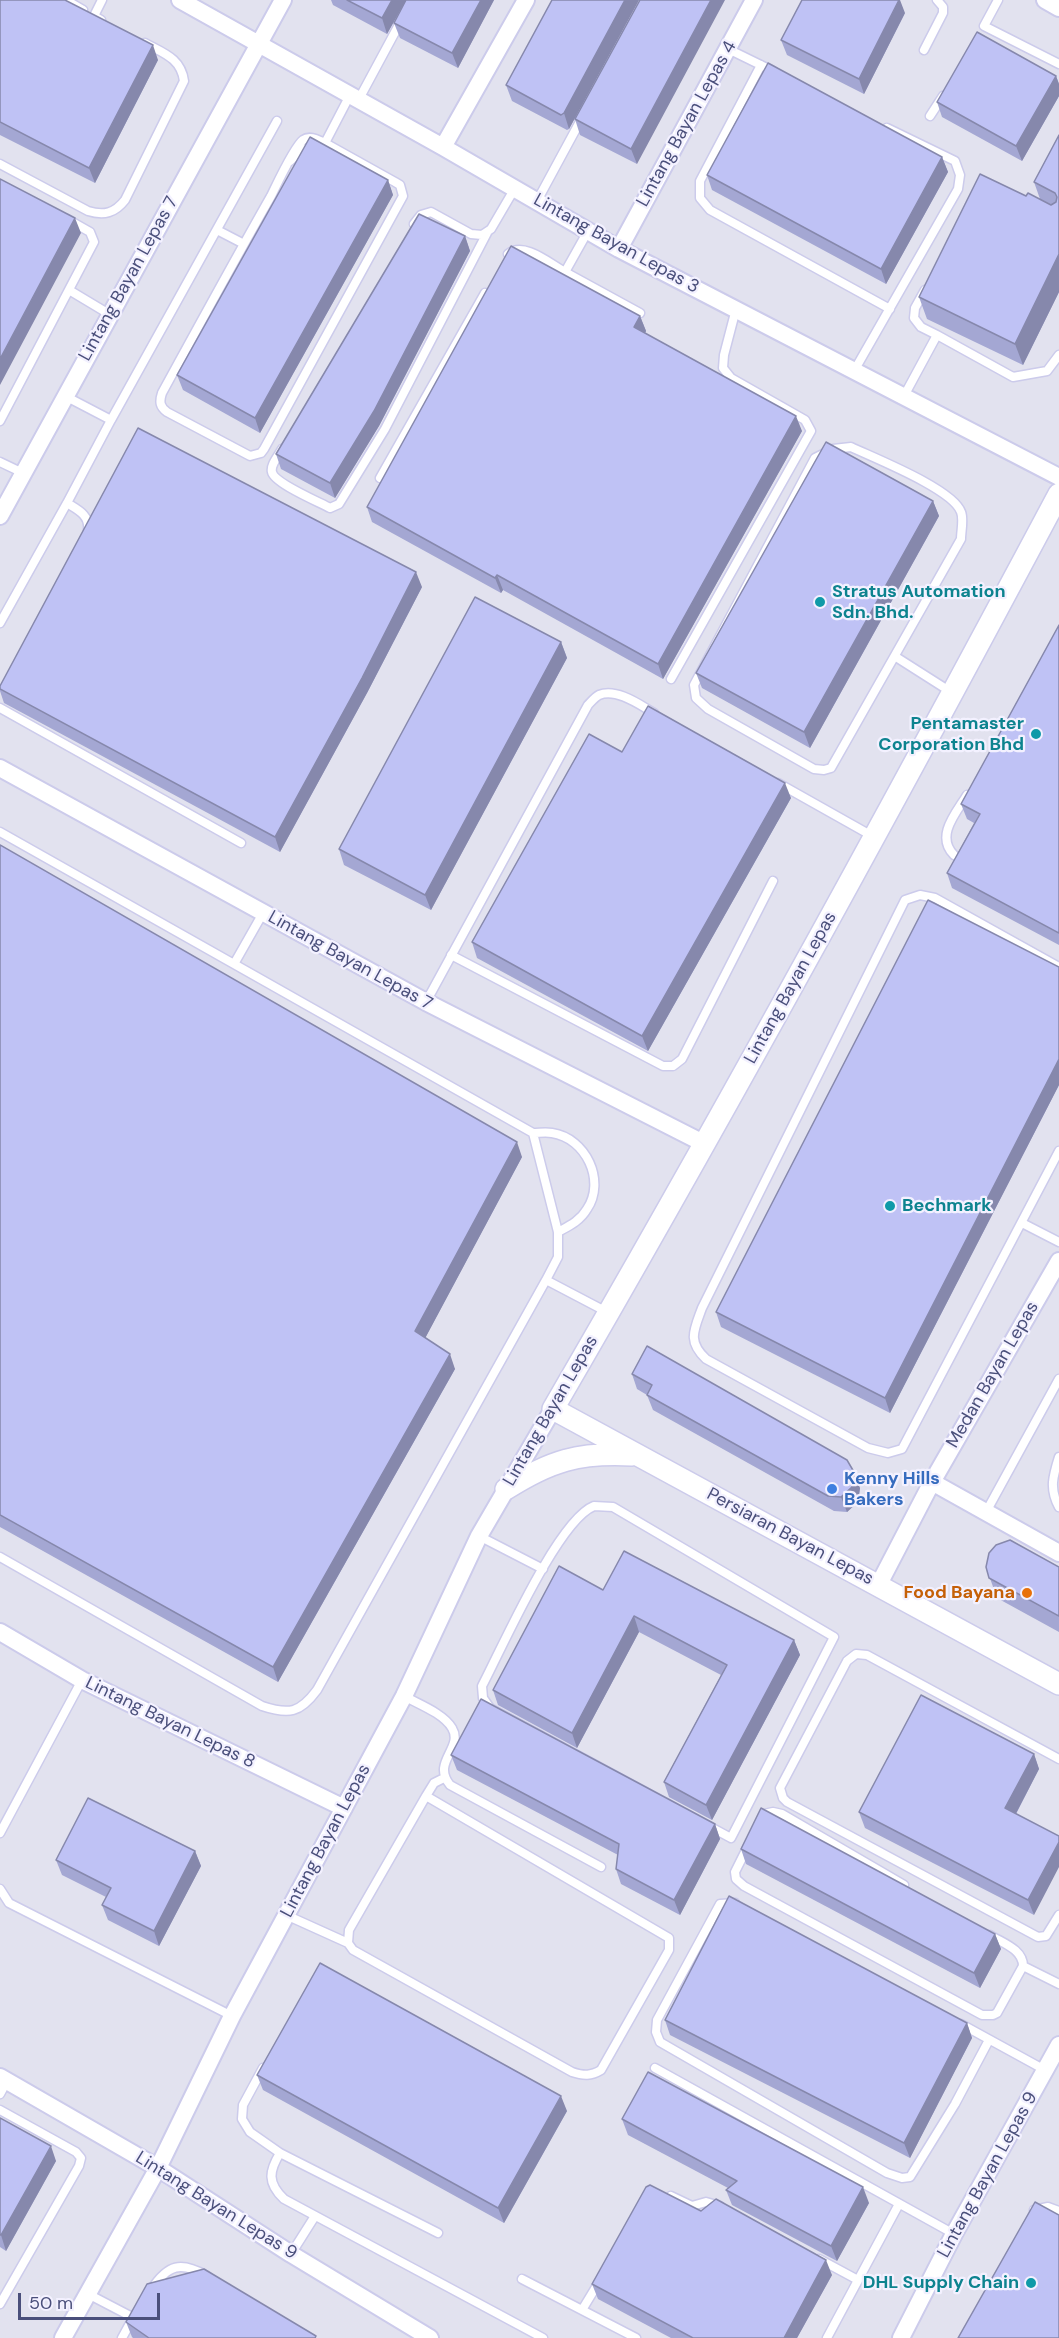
<!DOCTYPE html>
<style>
body{margin:0}
#map{position:relative;width:1059px;height:2338px;overflow:hidden;background:#ece9fe;font-family:"DM Sans",sans-serif}
canvas{display:block}
.scale{position:absolute;left:18px;top:2293px;width:142px;height:27px;box-sizing:border-box;border:3px solid #4a4f7b;border-top:0;padding-left:8px;font-size:18px;line-height:21px;white-space:nowrap;color:#4a4f7b;-webkit-text-stroke:4px #f3f1ff;paint-order:stroke}
</style>
<div id="map">
<canvas width="1059" height="2338"></canvas>
<div class="scale">50 m</div>
</div>
<script>
const context = document.querySelector('canvas').getContext('2d');
context.lineJoin = 'round';
function fill(path, color) { context.fillStyle = color; context.fill(path, 'evenodd'); }
function trace(path, color, width, dash) { context.strokeStyle = color; context.lineWidth = width; context.lineCap = dash ? 'butt' : 'round'; context.setLineDash(dash || []); context.stroke(path); }
function drawText(font, color, halo, rows, align = 'center') {
  context.font = font + ' "DM Sans",sans-serif'; context.lineWidth = 4.5; context.setLineDash([]); context.textBaseline = 'middle'; context.strokeStyle = halo; context.fillStyle = color; for (const [text, x, y, turn = 0] of rows) {
    context.save(); context.translate(x, y); context.rotate((+turn || 0) * Math.PI / 180); context.textAlign = isNaN(turn) ? turn : align; if (halo) context.strokeText(text, 0, 0); context.fillText(text, 0, 0); context.restore();
  }
}
fill(new Path2D(`
 M0 0H1059V2338H0Z`), '#e2e2ef');
const service = new Path2D(`
 M66 0 83 10
 M998 0 984 26 1059 64
 M101 20 94 16 102 0
 M728 49 773 71
 M924 50 943 13V7L937 0
 M761 65 700 181V198L710 210 890 309
 M359 99 401 21
 M930 116 943 96
 M325 143 350 95
 M290 161C301 151 309 144 325 143L395 182 400 185 403 196 264 449 261 453 250 456 167 412C160 407 159 402 162 393 198 327 234 261 271 196 277 184 294 147 303 140 310 135 318 140 325 143
 M0 164 88 211C104 216 115 213 125 200L184 81C181 58 163 53 145 43
 M537 201 583 116
 M414 224 421 215 431 212 471 234 482 235 491 229 515 188
 M217 230 244 244
 M508 254C524 241 550 264 565 272L588 231
 M565 272 640 313
 M69 290 109 314
 M925 290 915 308 914 318 921 327 937 335
 M854 371 958 189 960 175 955 161 887 128
 M65 396 111 420 67 503C78 510 90 515 88 530
 M904 396 937 335 1013 377 1047 371 1059 355
 M111 420 277 121
 M0 421 94 242 90 232 67 219
 M851 447C874 458 953 489 961 512 964 519 961 531 961 539L831 768 824 770 814 769 708 709 696 698 694 685 815 458 833 449Z
 M282 449C279 455 270 465 272 472 274 483 319 502 330 508L339 504 385 429 487 233
 M0 462 23 473
 M380 478 485 293
 M0 623 67 503
 M896 657 951 692
 M671 679 811 431 805 420 731 378 723 368 724 355 736 309
 M0 708 241 843
 M778 783 874 837
 M0 832 234 964 263 913
 M954 855C935 836 956 813 967 795
 M451 955 663 1066H673L682 1059 773 881
 M234 964 533 1133 558 1232V1257L546 1280 607 1312
 M1059 967 935 898 920 895 905 900 702 1308C694 1330 687 1341 706 1359L868 1448 888 1453 902 1449 1059 1151
 M426 1002 588 705C591 702 595 697 599 695 617 688 640 705 654 713
 M533 1133C539 1133 546 1132 552 1133 586 1138 606 1181 587 1209 580 1221 569 1226 558 1232
 M1022 1223 1059 1242
 M1059 1457C1053 1476 1049 1489 1059 1507
 M594 1506 613 1507 834 1637 731 1838 490 1708 483 1698 482 1686C502 1648 558 1520 594 1506Z
 M986 1512 1059 1379
 M479 1536 543 1569
 M0 1557 262 1706C289 1715 300 1713 317 1690L546 1280
 M404 1696C418 1704 443 1713 452 1728 464 1748 431 1762 450 1785L601 1867
 M1059 1759 867 1655 856 1654 847 1661 780 1788 783 1798 787 1802 1038 1937 1046 1936 1059 1915
 M762 1818 764 1814 773 1812 782 1814 904 1885
 M0 1833 82 1680
 M748 1846 735 1872 736 1879 744 1886 982 2015H993L997 2013 1023 1966
 M0 1889 9 1903 232 2016
 M735 1903 720 1904 657 2020 656 2032 660 2042 887 2173 902 2178 910 2177 955 2104 989 2040
 M286 1915 348 1943 353 1950 572 2072C584 2076 591 2076 601 2070L669 1950V1938L426 1796
 M990 1935C1002 1943 1023 1949 1023 1966L1059 1984
 M348 1943 349 1930 426 1796 434 1783 444 1778
 M961 2024 1045 2070
 M263 2068 243 2105 242 2119 250 2132 280 2153 438 2233
 M655 2068 954 2234
 M0 2094 7 2081
 M0 2110 76 2152 81 2158 79 2166 0 2304
 M280 2153C269 2171 267 2183 284 2199L543 2338
 M671 2196 692 2206 706 2202 720 2206
 M1034 2210 1048 2207 1059 2211
 M291 2254 315 2216
 M819 2259 858 2280
 M522 2279 636 2338
 M151 2290C168 2264 181 2261 207 2276
 M88 2294 134 2318 136 2313
 M582 2310 599 2282
 M122 2338 133 2318
 M827 2338 899 2204`);
const minor = new Path2D(`
 M180 0 443 147 619 249 1059 477
 M1045 0 1059 8
 M443 147 526 0
 M619 249 754 0
 M0 516 283 0
 M0 768 426 1002 705 1144
 M932 1482 1059 1553
 M879 1584 932 1482 1059 1261
 M0 1632 82 1680 344 1808
 M0 2077 158 2168 291 2254 430 2338
 M63 2338 158 2168 232 2016 404 1696 479 1536 553 1409
 M901 2338 954 2234 1059 2045`);
const tertiary = new Path2D(`
 M1059 494C895 802 728 1108 553 1409L1059 1684
 M506 1489C550 1461 579 1452 632 1455`);
trace(service, '#cccbeb', 11);
trace(minor, '#cccbeb', 20);
trace(tertiary, '#cccbeb', 24);
trace(service, '#fff', 8);
trace(minor, '#fff', 16);
trace(tertiary, '#fff', 21);
fill(new Path2D(`
 M0 0 158 60 95 183 0 135Z
 M331 0H406L387 34 333 5Z
 M406 0H494L458 68 400 38 394 23Z
 M552 0H639L569 129 567 130 512 101 506 85Z
 M640 0 637 164 580 135 575 119Z
 M905 13 864 94 787 55 781 40Z
 M1056 76 1059 84V96L1022 161 942 117 937 102Z
 M1059 135V292L1023 365 927 319 919 297 1026 196 1040 199 1034 182Z
 M942 157 948 172 886 284 712 190 707 175Z
 M388 180 393 195 260 433 183 390 177 375Z
 M465 236 470 251 379 426 335 498 281 469 276 454Z
 M640 316 646 331 645 333 802 431 663 679 503 590 501 593 372 522 367 507Z
 M933 501 939 516 810 748 702 688 696 673Z
 M422 587 367 693 280 852 4 703 0 691V686Z
 M1059 625V945L952 888 947 873 974 823 967 819 961 804Z
 M561 642 567 658 431 910 344 865 339 849Z
 M622 752 791 798 648 1051 477 958 472 942Z
 M0 845 522 1157 425 1338 455 1369 278 1682 0 1527Z
 M1059 967V1085L890 1413 721 1327 716 1312Z
 M632 1374 860 1488 858 1502 847 1512 834 1511 653 1410 647 1395 637 1389Z
 M986 1567H1059V1632L997 1598Z
 M603 1590 794 1640 800 1655 712 1820 669 1797 664 1782 721 1675 639 1632 577 1748 498 1705 493 1690Z
 M1034 1754 1039 1769 1016 1814 1034 1915 865 1828 859 1812Z
 M451 1755 715 1824 720 1839 680 1915 621 1884 616 1869 618 1855 457 1770Z
 M741 1849 995 1934 1001 1949 980 1988 746 1864Z
 M195 1851 201 1866 159 1946 108 1920 102 1905 106 1897 62 1875 56 1860Z
 M665 2020 967 2023 972 2038 910 2158 670 2035Z
 M257 2075 567 2111 504 2223 263 2090Z
 M0 2118 56 2161 6 2251 0 2247Z
 M622 2119 869 2203 837 2261 732 2205 726 2190 728 2188 628 2135Z
 M701 2211 832 2275 797 2338H671L598 2299 592 2284Z
 M126 2322 316 2336V2338H133L132 2337Z`), '#a4a7d3');
fill(new Path2D(`
 M392 0H406L387 34 382 18Z
 M481 0H494L458 68 452 53Z
 M625 0H639L569 129 564 113Z
 M711 0H725L637 164 631 149Z
 M899 0H900L905 13 864 94 859 79Z
 M153 45 158 60 95 183 89 168Z
 M1056 76 1059 84V96L1022 161 1016 146Z
 M942 157 948 172 886 284 881 269Z
 M388 180 393 195 260 433 255 418Z
 M75 218 81 233 0 385V359Z
 M465 236 470 251 379 426 335 498 330 483Z
 M1059 254V292L1023 365 1015 344Z
 M640 316 646 331 640 342 634 327Z
 M796 416 802 431 663 679 658 664Z
 M933 501 939 516 810 748 804 732Z
 M416 572 422 587 367 693 280 852 275 837Z
 M497 575 503 590 501 593 495 578Z
 M561 642 567 658 431 910 425 895Z
 M785 783 791 798 648 1051 642 1036Z
 M1059 1059V1085L890 1413 885 1398Z
 M517 1142 522 1157 421 1346 415 1331Z
 M450 1354 455 1369 278 1682 273 1667Z
 M854 1472 860 1488 858 1502 847 1512 841 1497Z
 M634 1616 639 1632 577 1748 572 1733Z
 M794 1640 800 1655 712 1820 706 1805Z
 M1034 1754 1039 1769 1011 1823 1005 1808Z
 M715 1824 720 1839 680 1915 674 1900Z
 M1059 1842V1867L1034 1915 1028 1900Z
 M195 1851 201 1866 159 1946 154 1931Z
 M995 1934 1001 1949 980 1988 974 1973Z
 M967 2023 972 2038 910 2158 904 2143Z
 M561 2096 567 2111 504 2223 498 2208Z
 M51 2146 56 2161 6 2251 1 2235Z
 M863 2187 869 2203 837 2261 831 2246Z
 M826 2260 832 2275 797 2338H784Z`), '#8688ac');
const building = new Path2D(`
 M0 0H65L153 45 89 168 0 122Z
 M347 0H392L382 18Z
 M406 0H481L452 53 394 23Z
 M552 0H625L564 113 561 115 506 85Z
 M640 0H711L631 149 575 119Z
 M802 0H899L859 79 781 40Z
 M977 32 1056 76 1016 146 937 102Z
 M768 63 942 157 881 269 707 175Z
 M1059 135V254L1015 344 919 297 980 174 1026 196 1028 193 1051 205 1056 202 1057 197 1055 193 1034 182Z
 M310 137 388 180 255 418 177 375Z
 M0 179 75 218 0 359Z
 M419 214 465 236 374 411 330 483 276 454Z
 M511 246 640 316 634 327 796 416 658 664 497 575 495 578 367 507Z
 M138 428 416 572 362 678 275 837 0 689V686Z
 M826 442 933 501 804 732 696 673Z
 M475 597 561 642 425 895 339 849Z
 M1059 625V933L947 873 980 814 961 804Z
 M648 706 785 783 642 1036 472 942 589 734 622 752Z
 M0 845 517 1142 415 1331 450 1354 273 1667 0 1515Z
 M928 900 1059 967V1059L885 1398 716 1312Z
 M647 1346 847 1460 854 1472 852 1487 841 1497 828 1496 647 1395 652 1385 632 1374Z
 M1010 1540 1059 1567V1616L989 1578 986 1567 989 1553 996 1545Z
 M624 1551 794 1640 706 1805 664 1782 727 1665 634 1616 572 1733 493 1690 559 1566 603 1590Z
 M921 1695 1034 1754 1005 1808 1059 1836V1842L1028 1900 859 1812Z
 M481 1699 715 1824 674 1900 616 1869 619 1844 451 1755Z
 M88 1798 195 1851 154 1931 102 1905 111 1888 56 1860Z
 M761 1808 995 1934 974 1973 741 1849Z
 M729 1896 967 2023 904 2143 665 2020Z
 M320 1963 561 2096 498 2208 257 2075Z
 M648 2072 863 2187 831 2246 726 2190 737 2181 622 2119Z
 M0 2118 51 2146 1 2235H0Z
 M650 2185 701 2211 716 2199 826 2260 784 2338H693L592 2284 646 2187Z
 M1035 2202 1059 2215V2338H958Z
 M204 2269 316 2336 315 2338H149L126 2322 147 2284Z`);
fill(building, '#bfc2f5');
trace(building, '#8688ac', 1.5);
for (const [x, y, r, color] of [
 [820,602,6,"#0f9aa8"],
 [1036,734,6,"#0f9aa8"],
 [890,1206,6,"#0f9aa8"],
 [832,1489,6,"#3f7fe0"],
 [1027,1593,6,"#e8710a"],
 [1031,2283,6,"#0f9aa8"]
]) { const dot = new Path2D(); dot.arc(x, y, r, 0, 2 * Math.PI); context.fillStyle = color; context.fill(dot); trace(dot, '#f3f1ff', 2); }
drawText('18px', '#4a4f7b', '#f3f1ff', [
 ["Lintang Bayan Lepas 4",687,124,-61],
 ["Lintang Bayan Lepas 3",616,244,29],
 ["Lintang Bayan Lepas 7",129,279,-61],
 ["Lintang Bayan Lepas 7",350,961,29],
 ["Lintang Bayan Lepas",791,988,-61],
 ["Medan Bayan Lepas",993,1375,-60],
 ["Lintang Bayan Lepas",551,1411,-60],
 ["Persiaran Bayan Lepas",790,1537,28],
 ["Lintang Bayan Lepas 8",170,1723,26],
 ["Lintang Bayan Lepas",326,1841,-62],
 ["Lintang Bayan Lepas 9",988,2175,-61],
 ["Lintang Bayan Lepas 9",216,2206,32]
]);
drawText('bold 18px', '#0d838f', '#f3f1ff', [
 ["Stratus Automation",832,592],
 ["Sdn. Bhd.",832,613],
 ["Pentamaster",1024,724,"right"],
 ["Corporation Bhd",1024,745,"right"],
 ["Bechmark",902,1206],
 ["DHL Supply Chain",1019,2283,"right"]
], 'left');
drawText('bold 18px', '#366cbe', '#f3f1ff', [
 ["Kenny Hills",844,1479],
 ["Bakers",844,1500]
], 'left');
drawText('bold 18px', '#c56008', '#f3f1ff', [
 ["Food Bayana",1015,1593]
], 'right');
</script>
